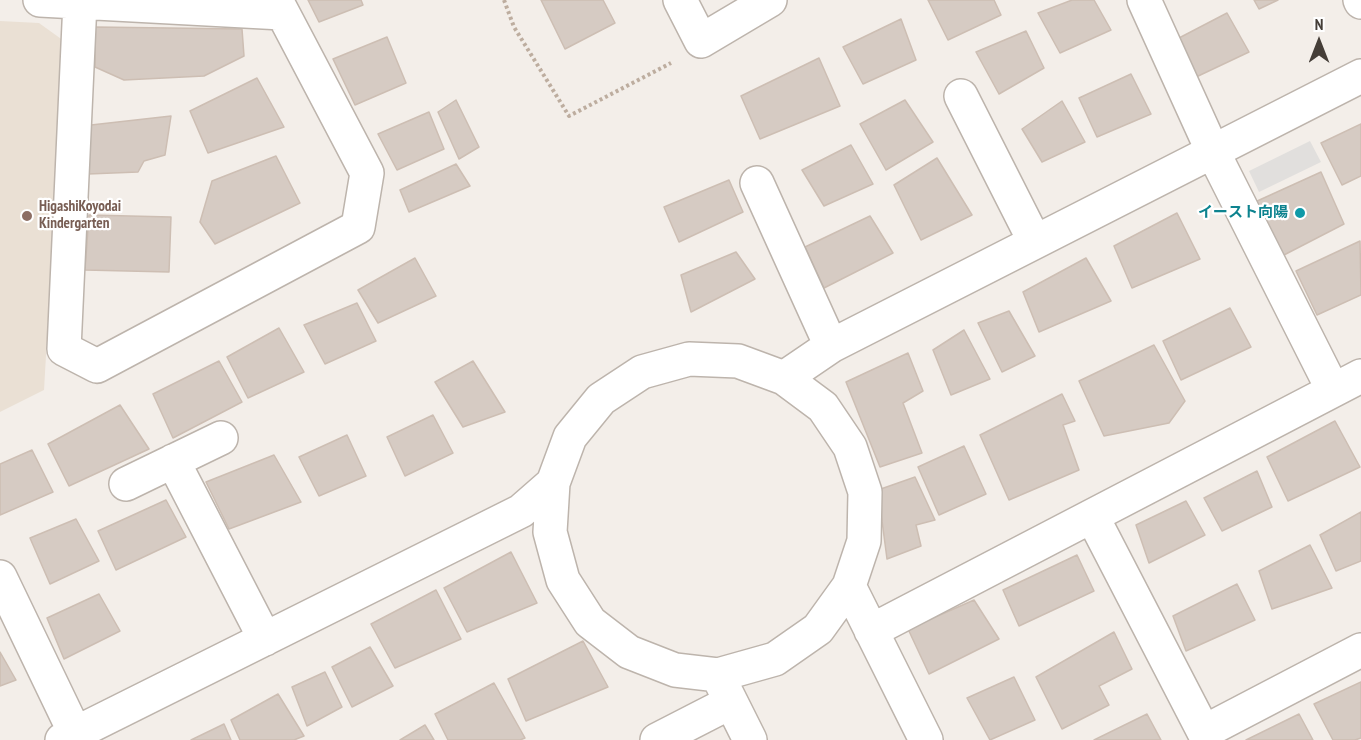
<!DOCTYPE html>
<meta charset="utf-8">
<style>
body{margin:0}
#map{position:relative;width:1361px;height:740px;overflow:hidden;background:#f3eee9;font-family:"PT Sans Narrow",sans-serif}
canvas{display:block}
.north{position:absolute;left:1289px;top:12px;width:60px;height:60px;-webkit-text-stroke:4px #fff;paint-order:stroke;rotate:0deg;font-size:16px;font-weight:700;line-height:24px;text-align:center;color:#453e38}
.north::after{content:'';display:block;margin:auto;width:21px;height:27px;background:#453e38;clip-path:polygon(50% 0,100% 100%,50% 72%,0 100%)}
</style>
<div id="map">
<canvas width="1361" height="740"></canvas>
<div class="north">N</div>
</div>
<script>
const context = document.querySelector('canvas').getContext('2d');
context.lineJoin = 'round';
function fill(path, color) { context.fillStyle = color; context.fill(path, 'evenodd'); }
function trace(path, color, width, dash) { context.strokeStyle = color; context.lineWidth = width; context.lineCap = dash ? 'butt' : 'round'; context.setLineDash(dash || []); context.stroke(path); }
function drawText(font, color, halo, rows, align = 'center') {
  context.font = font + ' "PT Sans Narrow","Noto Sans JP",sans-serif'; context.lineWidth = 4.5; context.setLineDash([]); context.textBaseline = 'middle'; context.strokeStyle = halo; context.fillStyle = color; for (const [text, x, y, turn = 0] of rows) {
    context.save(); context.translate(x, y); context.rotate((+turn || 0) * Math.PI / 180); context.textAlign = isNaN(turn) ? turn : align; if (halo) context.strokeText(text, 0, 0); context.fillText(text, 0, 0); context.restore();
  }
}
fill(new Path2D(`
 M0 21 39 23 64 41 44 390 0 412Z`), '#eae0d4');
fill(new Path2D(`
 M1310 141 1321 162 1259 192 1249 171Z`), '#e1dfdd');
const building = new Path2D(`
 M308 0H361L363 5 319 22Z
 M541 0H603L615 23 565 49Z
 M928 0H994L1001 15 948 40Z
 M1072 0H1094L1111 30 1060 53 1038 13Z
 M1254 0H1278L1259 9Z
 M1227 13 1249 52 1194 78 1179 38Z
 M901 19 916 60 863 84 843 47Z
 M95 27 242 29 244 56 204 76 124 80 95 67Z
 M1026 31 1044 68 999 94 976 52Z
 M387 37 406 83 355 105 333 59Z
 M819 58 840 106 760 139 741 96Z
 M1131 74 1151 114 1097 137 1079 98Z
 M257 78 284 127 208 153 190 111Z
 M456 100 479 147 459 159 438 112Z
 M905 100 933 142 886 170 860 124Z
 M1062 101 1085 142 1042 162 1022 129Z
 M429 112 444 149 397 170 378 134Z
 M171 116 165 155 144 161 138 172 88 174 91 125Z
 M1361 124V176L1342 185 1321 143Z
 M851 145 873 184 824 206 802 170Z
 M276 156 300 203 215 244 200 222 212 181Z
 M937 158 972 215 921 240 894 185Z
 M456 164 470 186 409 212 400 190Z
 M1321 172 1344 224 1282 256 1255 202Z
 M729 180 743 212 679 242 664 207Z
 M1177 213 1200 259 1132 288 1114 246Z
 M89 215 171 217 169 272 85 270Z
 M870 216 893 253 824 288 805 247Z
 M1360 241 1361 295 1317 315 1296 271Z
 M736 252 755 279 691 312 681 275Z
 M415 258 436 296 378 323 358 290Z
 M1086 258 1111 301 1039 332 1023 292Z
 M357 303 376 341 325 364 304 325Z
 M1230 308 1251 347 1181 380 1163 341Z
 M1009 311 1035 356 1002 372 978 323Z
 M279 328 304 372 248 398 227 357Z
 M964 330 990 379 951 395 933 350Z
 M1154 345 1185 401 1169 423 1104 436 1079 381Z
 M908 353 923 391 903 403 922 453 880 467 846 382Z
 M219 361 242 402 173 438 153 394Z
 M473 361 505 412 463 427 435 382Z
 M1062 394 1075 421 1063 425 1079 470 1009 500 980 435Z
 M120 405 149 449 69 486 48 444Z
 M433 415 453 453 405 476 387 437Z
 M1335 421 1360 467 1288 501 1267 457Z
 M347 435 366 476 319 496 299 457Z
 M964 446 986 494 939 515 918 467Z
 M32 450 53 492 0 515V464Z
 M274 455 301 502 229 529 206 482Z
 M1257 471 1272 507 1222 531 1204 498Z
 M915 477 935 520 916 525 921 546 887 559 878 490Z
 M166 500 186 537 116 570 98 531Z
 M1186 501 1205 535 1149 563 1136 525Z
 M1361 512V561L1336 571 1320 535Z
 M76 519 99 561 50 584 30 538Z
 M1310 545 1332 588 1272 609 1259 571Z
 M511 552 537 603 467 632 444 588Z
 M1077 555 1094 591 1019 626 1003 590Z
 M1237 584 1255 620 1186 651 1173 616Z
 M436 590 461 639 395 668 371 624Z
 M99 594 120 631 64 659 47 618Z
 M974 600 999 639 929 674 908 629Z
 M1114 632 1132 669 1099 686 1109 705 1062 729 1036 677Z
 M583 641 608 687 526 721 508 679Z
 M370 647 393 686 352 707 332 667Z
 M0 652 16 680 0 686Z
 M325 672 342 707 307 726 292 687Z
 M1014 677 1035 720 990 740 967 698Z
 M1361 682V738L1355 740H1333L1314 704Z
 M494 683 525 738 520 740H448L435 714Z
 M278 694 304 736 294 740H240L231 720Z
 M1147 714 1161 740H1094Z
 M1299 714 1313 740H1246Z
 M224 724 231 740H191Z
 M425 725 434 740H400Z`);
fill(building, '#d6cbc3');
trace(building, '#cdbeb3', 1.5);
const minor = new Path2D(`
 M40 0 282 13
 M680 0 701 41 770 0
 M1144 0 1213 152 1333 390
 M1360 0 1361 2
 M80 2 64 349 97 366 358 227 367 173 276 0
 M961 96 1035 242
 M757 183 831 346
 M784 378 823 407 850 447 865 492 864 541 849 586 926 740
 M173 461 265 639
 M553 483 550 532 563 580 590 622 629 652 675 670 718 675 775 659 818 629 849 586
 M126 484 221 438
 M1092 516 1208 740
 M0 577 75 733
 M871 631 1361 376
 M721 682 750 740
 M1204 732 1361 650
 M62 740 521 511 553 483 570 437 601 399 642 372 689 359 738 361 784 378 831 346 1361 76
 M657 740 731 702`);
trace(minor, '#bdb4ac', 36);
trace(new Path2D(`
 M504 0 514 27 569 116 671 63`), '#bdad9f', 4, [3, 3]);
trace(minor, '#fff', 33);
for (const [x, y, r, color] of [
 [1300,213,6,"#0f9aa8"],
 [27,216,6,"#8d6e63"]
]) { const dot = new Path2D(); dot.arc(x, y, r, 0, 2 * Math.PI); context.fillStyle = color; context.fill(dot); trace(dot, '#fff', 2); }
drawText('bold 15px', '#785e54', '#fff', [
 ["HigashiKoyodai",39,207],
 ["Kindergarten",39,224]
], 'left');
drawText('bold 15px', '#0d838f', '#fff', [
 ["イースト向陽",1288,213]
], 'right');
</script>
